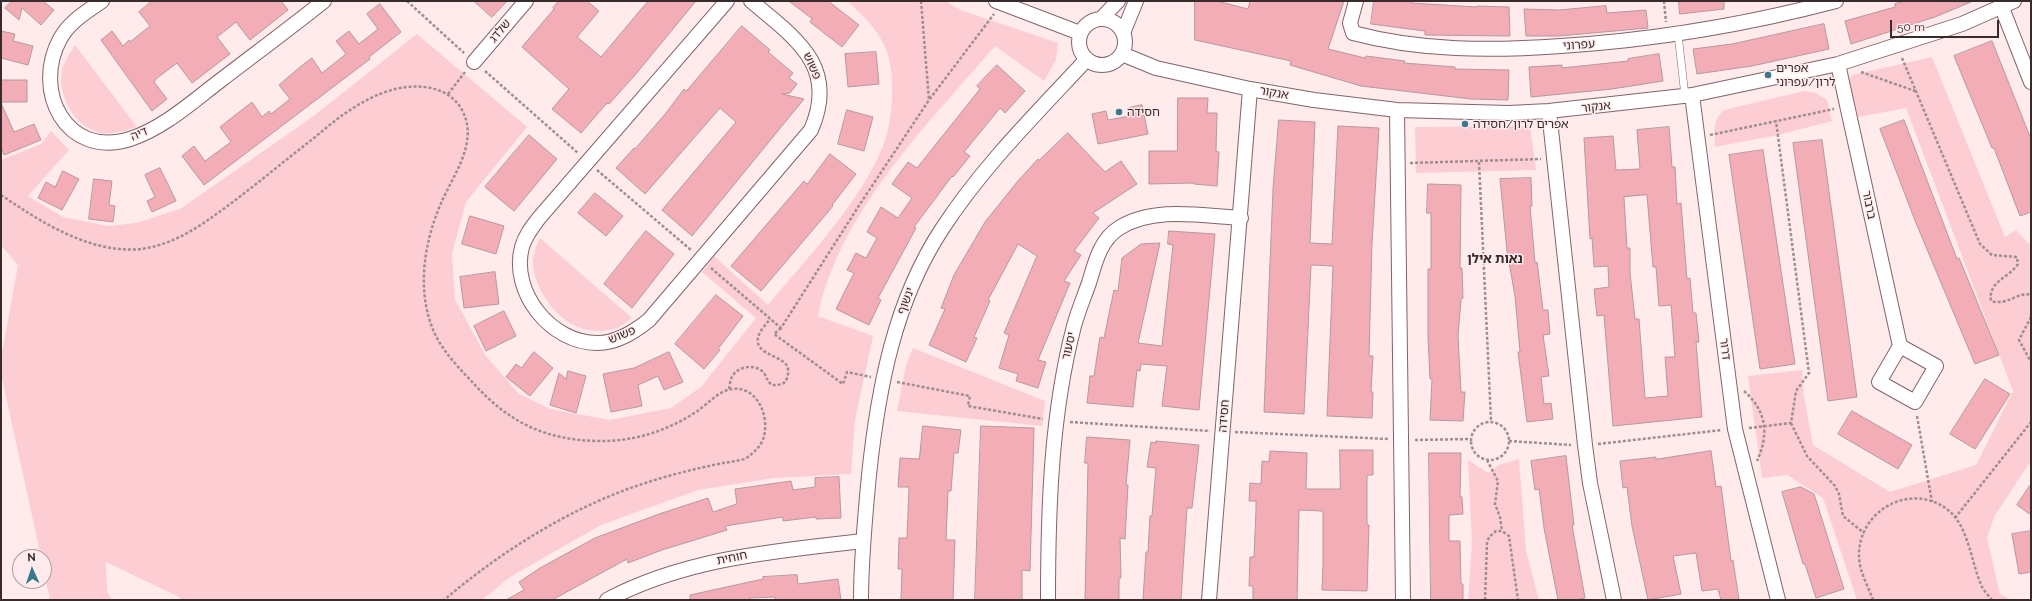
<!DOCTYPE html>
<meta charset="utf-8">
<style>
body{margin:0}
#map{position:relative;width:2032px;height:601px;overflow:hidden;background:#ffeaec;font-family:Raleway,sans-serif}
canvas{display:block}
.frame{position:absolute;inset:0;border:2px solid #382b2c;pointer-events:none}
.north{position:absolute;left:12px;top:549px;width:40px;height:40px;box-sizing:border-box;background:#ffeaec;border:1px solid #af9e9f;border-radius:50%;rotate:357deg;font-size:11px;font-weight:700;line-height:16px;text-align:center;color:#382b2c}
.north::after{content:'';display:block;margin:auto;width:14px;height:18px;background:#387a8c;clip-path:polygon(50% 0,100% 100%,50% 72%,0 100%)}
.scale{position:absolute;left:1890px;top:20px;width:109px;height:18px;box-sizing:border-box;border:2px solid #382b2c;border-top:0;padding-left:5px;font-size:12px;line-height:14px;white-space:nowrap;color:#382b2c;-webkit-text-stroke:3px #ffeaec;paint-order:stroke}
</style>
<div id="map">
<canvas width="2032" height="601"></canvas>
<div class="frame"></div>
<div class="north">N</div>
<div class="scale">50 m</div>
</div>
<script>
const context = document.querySelector('canvas').getContext('2d');
context.lineJoin = 'round';
function fill(path, color) { context.fillStyle = color; context.fill(path, 'evenodd'); }
function trace(path, color, width, dash) { context.strokeStyle = color; context.lineWidth = width; context.lineCap = dash ? 'butt' : 'round'; context.setLineDash(dash || []); context.stroke(path); }
function drawText(font, color, halo, rows, align = 'center') {
  context.font = font + ' Raleway,"Noto Sans Hebrew",sans-serif'; context.lineWidth = 3; context.setLineDash([]); context.textBaseline = 'middle'; context.strokeStyle = halo; context.fillStyle = color; for (const [text, x, y, turn = 0] of rows) {
    context.save(); context.translate(x, y); context.rotate((+turn || 0) * Math.PI / 180); context.textAlign = isNaN(turn) ? turn : align; if (halo) context.strokeText(text, 0, 0); context.fillText(text, 0, 0); context.restore();
  }
}
fill(new Path2D(`
 M847 1H947L948 3 963 11 1058 43 1056 60 1044 81 995 46C929 123 838 213 818 316L873 336 855 420 851 474 774 478 698 490 601 525 510 577 482 600H181L179 597 106 562 107 591 112 600H50L44 572V557H41L1 374V358L18 265 1 245V160L41 144 51 131 69 150 28 196 63 217 108 226 136 223 180 209 311 118 417 34 527 127 466 202 452 254 455 299 485 355 519 394 550 409 610 420 671 408 701 387 756 318 702 272 714 256 768 305C807 258 856 207 881 151 893 124 897 75 885 47 877 29 862 14 847 1Z
 M75 45 137 127C126 130 113 135 101 133 74 127 57 95 62 69 65 60 70 53 75 45Z
 M1932 57 2005 237 2016 230 2031 246V464L2028 465 1994 517 1987 538 2000 594 2011 600H1857L1823 498 1787 475 1762 478 1748 376 1802 370 1804 396 1813 445 1890 492 1976 465 2013 391 1906 108 1858 117 1849 80 1852 75Z
 M1804 91 1816 93 1827 100 1832 121 1778 135 1715 147C1715 131 1711 122 1724 110Z
 M1530 126 1536 170 1416 173 1415 127Z
 M540 238 632 318C628 321 622 326 617 328 585 338 560 322 544 296 537 284 532 272 533 258 534 252 537 244 540 238Z
 M913 348 1045 401 1042 426 897 411 906 365Z
 M1519 459 1526 550 1539 600H1468L1472 543 1468 460 1488 473 1499 465Z`), '#fcced4');
const building = new Path2D(`
 M12 1H43L54 10 41 25 22 8 19 20 5 8Z
 M152 1H281L288 10 250 40 236 22 217 37 230 54 192 83 177 63 157 78 154 82 167 99 152 111 101 40 112 31 123 46 129 40 130 42 150 26 139 12Z
 M474 1H507L492 17Z
 M559 1H587L599 11 577 37 601 57 648 1H696L635 75 609 104 607 103 581 133 552 109 569 89 522 47 554 9 553 8Z
 M789 1H828L859 25 842 47 810 22 812 19Z
 M1195 1H1217L1248 9 1250 1H1344L1328 49 1365 58 1366 56 1405 61 1404 63 1455 67V69L1509 70 1508 100 1471 99 1361 86 1290 65 1291 61 1195 40Z
 M1374 1H1412L1411 3 1477 7V6L1509 7 1510 36 1425 35V31L1371 24Z
 M1679 1H1724V9L1680 14Z
 M1905 1 1971 2 1935 17 1851 44 1845 21 1895 7V4Z
 M380 4 401 32 369 57 370 59 204 185 182 156 194 146 205 161 231 142 220 127 252 102 262 117 269 111 271 114 290 99 279 85 300 67 312 58 322 73 346 54 336 41 349 31 359 44 378 29 367 14Z
 M1606 6 1607 13 1646 10 1648 28 1559 36H1526L1524 9 1559 10Z
 M1824 24 1829 49 1752 66 1697 74 1693 49 1732 44Z
 M742 26 770 50 768 52 793 73 789 78 797 84 790 93 782 94 804 99 692 236 662 210 736 122 720 108 645 194 616 168 634 148 635 149 666 113 684 89 686 91Z
 M1 31 15 34 13 41 33 46 28 65 1 58Z
 M1992 41 2031 139V212L2020 216 1994 148H1992L1954 56Z
 M876 52 879 84 848 87 845 54Z
 M1659 54 1663 81 1612 89 1531 97 1529 67 1562 65V68L1628 61V59Z
 M997 65 1025 91 1005 113 1000 108 964 152 970 156 953 177 952 176 914 227 916 228 878 298 881 300 869 325 836 309 854 273 847 270 856 253 866 258 877 238 867 232 881 207 898 218 912 198 892 184 908 162 917 168 980 89 977 86Z
 M1 80H27V102H1Z
 M1178 98H1208L1207 113H1217L1216 151 1219 152 1217 186 1194 184V183L1149 184V151H1177Z
 M1 103 14 132 34 124 41 140 4 155 1 148Z
 M1142 105 1148 134 1098 144 1092 114 1106 111 1108 120 1130 116 1129 108Z
 M847 110 873 117 864 151 838 144Z
 M1279 120 1315 122 1310 243 1332 244 1338 126 1379 128 1372 243 1369 356H1373L1371 392H1373L1372 418 1327 416 1333 266 1311 265 1304 414 1264 412 1273 189Z
 M1904 120 1957 259 1959 258 1999 355 1975 364 1916 223 1880 129Z
 M1669 127 1672 167H1675L1677 204 1681 203 1687 279 1690 278 1693 313H1696L1699 342H1696L1702 417 1613 426 1604 315 1597 316 1594 289 1609 287 1608 266 1594 267 1592 238 1590 239 1584 138 1613 136 1616 170 1640 169 1637 130ZM1647 195 1653 267H1656L1659 306 1671 305 1675 357H1665L1668 396 1645 398 1639 319H1635L1630 273V248H1627L1624 197Z
 M1068 133 1105 172 1121 161 1137 184 1093 213 1099 218 1074 251 1081 255 1064 281 1070 283 1038 360 1046 362 1038 388 1016 381 1018 374 999 368 1009 335 1004 333 1037 256 1018 244 988 300 990 301 974 337 977 338 966 362 929 345 945 309 941 308 954 275 985 222 1017 182 1038 159 1039 160Z
 M529 135 557 159 514 211 485 187Z
 M1822 140 1857 397 1828 401 1793 143Z
 M1763 150 1795 364 1760 369 1729 155Z
 M830 154 856 174 832 205 833 206 761 291 731 266 804 181 807 184Z
 M160 168 176 201 152 212 147 201 155 197 145 175Z
 M63 171 79 179 62 210 38 198 46 182 55 187Z
 M1531 178 1532 206H1530L1535 263 1537 262 1543 310H1548L1550 334 1543 335 1549 376 1541 377 1544 404 1551 403 1553 419 1527 422 1518 352H1520L1515 296 1507 251 1500 179Z
 M94 179 112 181 109 205 115 206 113 222 89 219Z
 M1428 184 1461 185 1460 268H1462L1463 298 1461 299 1458 336 1461 392H1465L1463 421 1430 420 1432 379H1430L1428 336V269H1431V213H1427Z
 M595 193 623 216 606 236 578 213Z
 M470 216 504 226 496 254 462 244Z
 M646 231 674 254 632 308 604 284Z
 M1169 231 1215 234 1199 410 1162 406 1167 366 1141 364 1140 371 1137 370 1133 407 1087 403 1090 376H1094L1100 337 1104 338 1114 290 1118 291 1122 258 1141 244 1160 243 1138 343 1162 346 1173 245 1168 244Z
 M495 272 499 304 464 308 460 277Z
 M716 295 743 316 718 349 720 350 704 369 675 344Z
 M504 311 516 336 486 351 474 326Z
 M534 352 553 368 530 396 506 377 516 364 521 368Z
 M669 352 683 382 664 390 658 376 638 385 642 406 611 412 603 374 634 368Z
 M568 371 586 376 576 413 550 405 559 373 566 379Z
 M1985 379 2010 394 1975 449 1950 434Z
 M1852 411 1912 445 1898 469 1838 434Z
 M923 426 961 430 958 453H954L951 491H948L946 540H955L953 600H901L902 569H898L899 538H907L909 487H898L900 458 919 459Z
 M981 426 1034 428 1030 571 1022 570V600H975Z
 M1087 437 1130 440 1126 485H1128L1125 539 1120 538 1121 578H1119V600H1085L1088 463H1085Z
 M1156 441 1199 445 1192 508H1187L1181 600H1143L1146 552H1148L1150 516H1152L1156 468 1147 467 1151 442 1156 443Z
 M1340 450H1373V475H1367V525H1369L1367 591 1322 590 1323 564V511L1299 510 1297 600H1253V586H1249L1250 557H1254L1256 509V501H1249L1250 483 1261 484 1262 461 1269 462 1270 451 1307 453 1306 489H1340Z
 M1711 451 1716 487 1721 486 1731 561 1733 560 1739 600H1721L1718 589 1702 591 1696 553 1673 556 1681 594 1648 600 1632 526 1627 487 1623 488 1620 461 1656 457V459Z
 M1429 453H1461L1460 497H1462L1463 514 1449 515V541H1460L1461 584H1463V600H1431Z
 M1566 456 1574 525H1572L1585 598 1575 600H1558L1544 528 1539 489 1535 490 1531 461Z
 M839 477 841 518 816 519V517L783 521V517L725 526 727 530 662 550 628 563 627 559 552 600H506L524 590 519 582 540 568 595 538 659 514 708 498 713 512 737 504 735 489 791 481 793 490 815 487V478Z
 M2031 484V515L2017 505Z
 M1801 487 1814 494 1844 589 1816 598 1805 564H1803L1782 492Z
 M2031 531V572L2019 574 2012 534Z
 M797 575 798 584 838 579 841 600H775V597L749 598 750 600H690V595L763 579V577Z`);
fill(building, '#f2adb7');
trace(building, '#b7989c', 1);
const service = new Path2D(`
 M1678 34 1685 96`);
const minor = new Path2D(`
 M102 1C86 12 69 22 60 39 32 91 66 159 130 139 164 128 193 101 221 80 255 54 290 28 324 1
 M727 1 539 218C532 227 525 236 522 247 510 292 551 343 597 343 617 343 634 332 649 320L811 130C839 66 795 38 751 1
 M996 1 1080 33
 M1356 1 1350 23 1353 33C1420 51 1491 51 1561 46 1654 40 1745 25 1836 1
 M2002 8 2031 82
 M1079 42a23 23 0 1 1 46 0a23 23 0 1 1-46 0Z
 M1101 19 1118 1
 M1123 33 1136 1
 M1122 54 1156 68 1250 89 1314 100 1397 110 1509 113 1549 111 1692 95 1838 64 1962 24 2014 1
 M474 62 526 1
 M1838 64 1900 346 1879 382 1915 402 1936 366 1900 346
 M1692 95 1735 429 1778 600
 M1397 110 1403 600
 M1549 111 1585 445 1590 483 1614 600
 M607 600C686 558 776 551 863 541
 M861 600C861 558 865 517 869 475 878 390 894 302 942 229 983 166 1036 114 1087 59
 M1048 600C1048 509 1051 414 1074 326 1078 311 1084 297 1089 283 1095 263 1100 240 1119 228 1154 206 1202 216 1241 218
 M1209 600 1250 89`);
trace(service, '#826468', 8);
trace(minor, '#826468', 16);
trace(new Path2D(`
 M407 1 464 53
 M921 1 929 100
 M1664 1 1666 22
 M1902 58 1980 244 1992 255 2017 257 2018 264C2008 279 1988 281 1991 301 2009 306 2017 291 2031 295
 M485 71 578 153
 M1861 72 1915 91
 M448 94 465 72
 M1710 135 1834 109
 M1479 162 1491 421
 M1410 163 1541 159
 M597 170 691 250
 M1 195C41 222 90 254 141 249 165 246 188 234 208 220 244 195 279 165 314 138 334 121 355 104 380 94 406 83 446 81 462 110 479 141 454 174 442 201 424 241 416 291 434 332 443 352 460 369 475 385 510 423 546 440 598 441 633 442 667 431 696 412 708 404 718 391 732 389 755 386 767 411 765 430 764 444 756 451 745 459 733 462 721 463 709 466 681 472 652 480 625 490 559 515 497 555 444 600
 M711 268 781 328 860 204 929 100 994 14
 M2031 317 2019 340 2031 362
 M781 328 774 334 843 384 847 372 871 377
 M897 382 970 396 968 406 1043 419
 M729 389C730 385 730 380 732 377 737 366 756 363 764 373 767 378 767 381 772 385 779 385 785 385 787 378 795 355 762 359 758 343 756 334 765 326 770 319
 M1744 391C1767 411 1769 435 1757 461
 M1917 416 1932 502
 M1471 441a19 19 0 1 1 38 0a19 19 0 1 1-38 0Z
 M1070 422 1210 431
 M1791 423 1807 456 1835 486 1839 494 1843 516 1864 533
 M1749 428 1791 423 1796 391 1809 373 1776 121
 M1235 432 1388 439
 M1415 440 1471 439
 M1509 441 1571 445
 M1598 444 1722 430
 M1487 460 1498 481 1495 504 1500 517 1502 531
 M1955 518 2031 422
 M1485 600 1487 543 1489 537 1496 531H1502L1509 536 1518 600
 M1873 600C1868 586 1859 571 1859 556 1858 510 1912 481 1948 510 1968 526 1971 560 1980 582 1982 589 1988 595 1992 600`), '#9f8d8f', 2.5, [3, 2]);
trace(service, '#fff', 7);
trace(minor, '#fff', 14);
for (const [x, y, r, color] of [
 [1768,75,4,"#387a8c"],
 [1119,112,4,"#387a8c"],
 [1465,124,4,"#387a8c"]
]) { const dot = new Path2D(); dot.arc(x, y, r, 0, 2 * Math.PI); context.fillStyle = color; context.fill(dot); trace(dot, '#ffeaec', 1.5); }
drawText('12px', '#382b2c', '#ffeaec', [
 ["שלדג",500,31,-50],
 ["עפרוני",1579,45,-4],
 ["פשוש",812,66,66],
 ["אנקור",1274,93,10],
 ["אנקור",1596,107,-6],
 ["דיה",139,134,-23],
 ["ברבור",1869,205,78],
 ["ינשוף",906,301,-70],
 ["פשוש",622,335,-22],
 ["יסעור",1069,346,-77],
 ["דרור",1725,349,83],
 ["חסידה",1224,416,-85],
 ["חוחית",732,558,-11]
]);
drawText('12px', '#382b2c', '#ffeaec', [
 ["אפרים",1776,68],
 ["לרון/עפרוני",1776,82],
 ["חסידה",1127,112],
 ["אפרים לרון/חסידה",1473,124]
], 'left');
drawText('bold 13px', '#382b2c', '#ffeaec', [
 ["נאות אילן",1495,259]
]);
</script>
